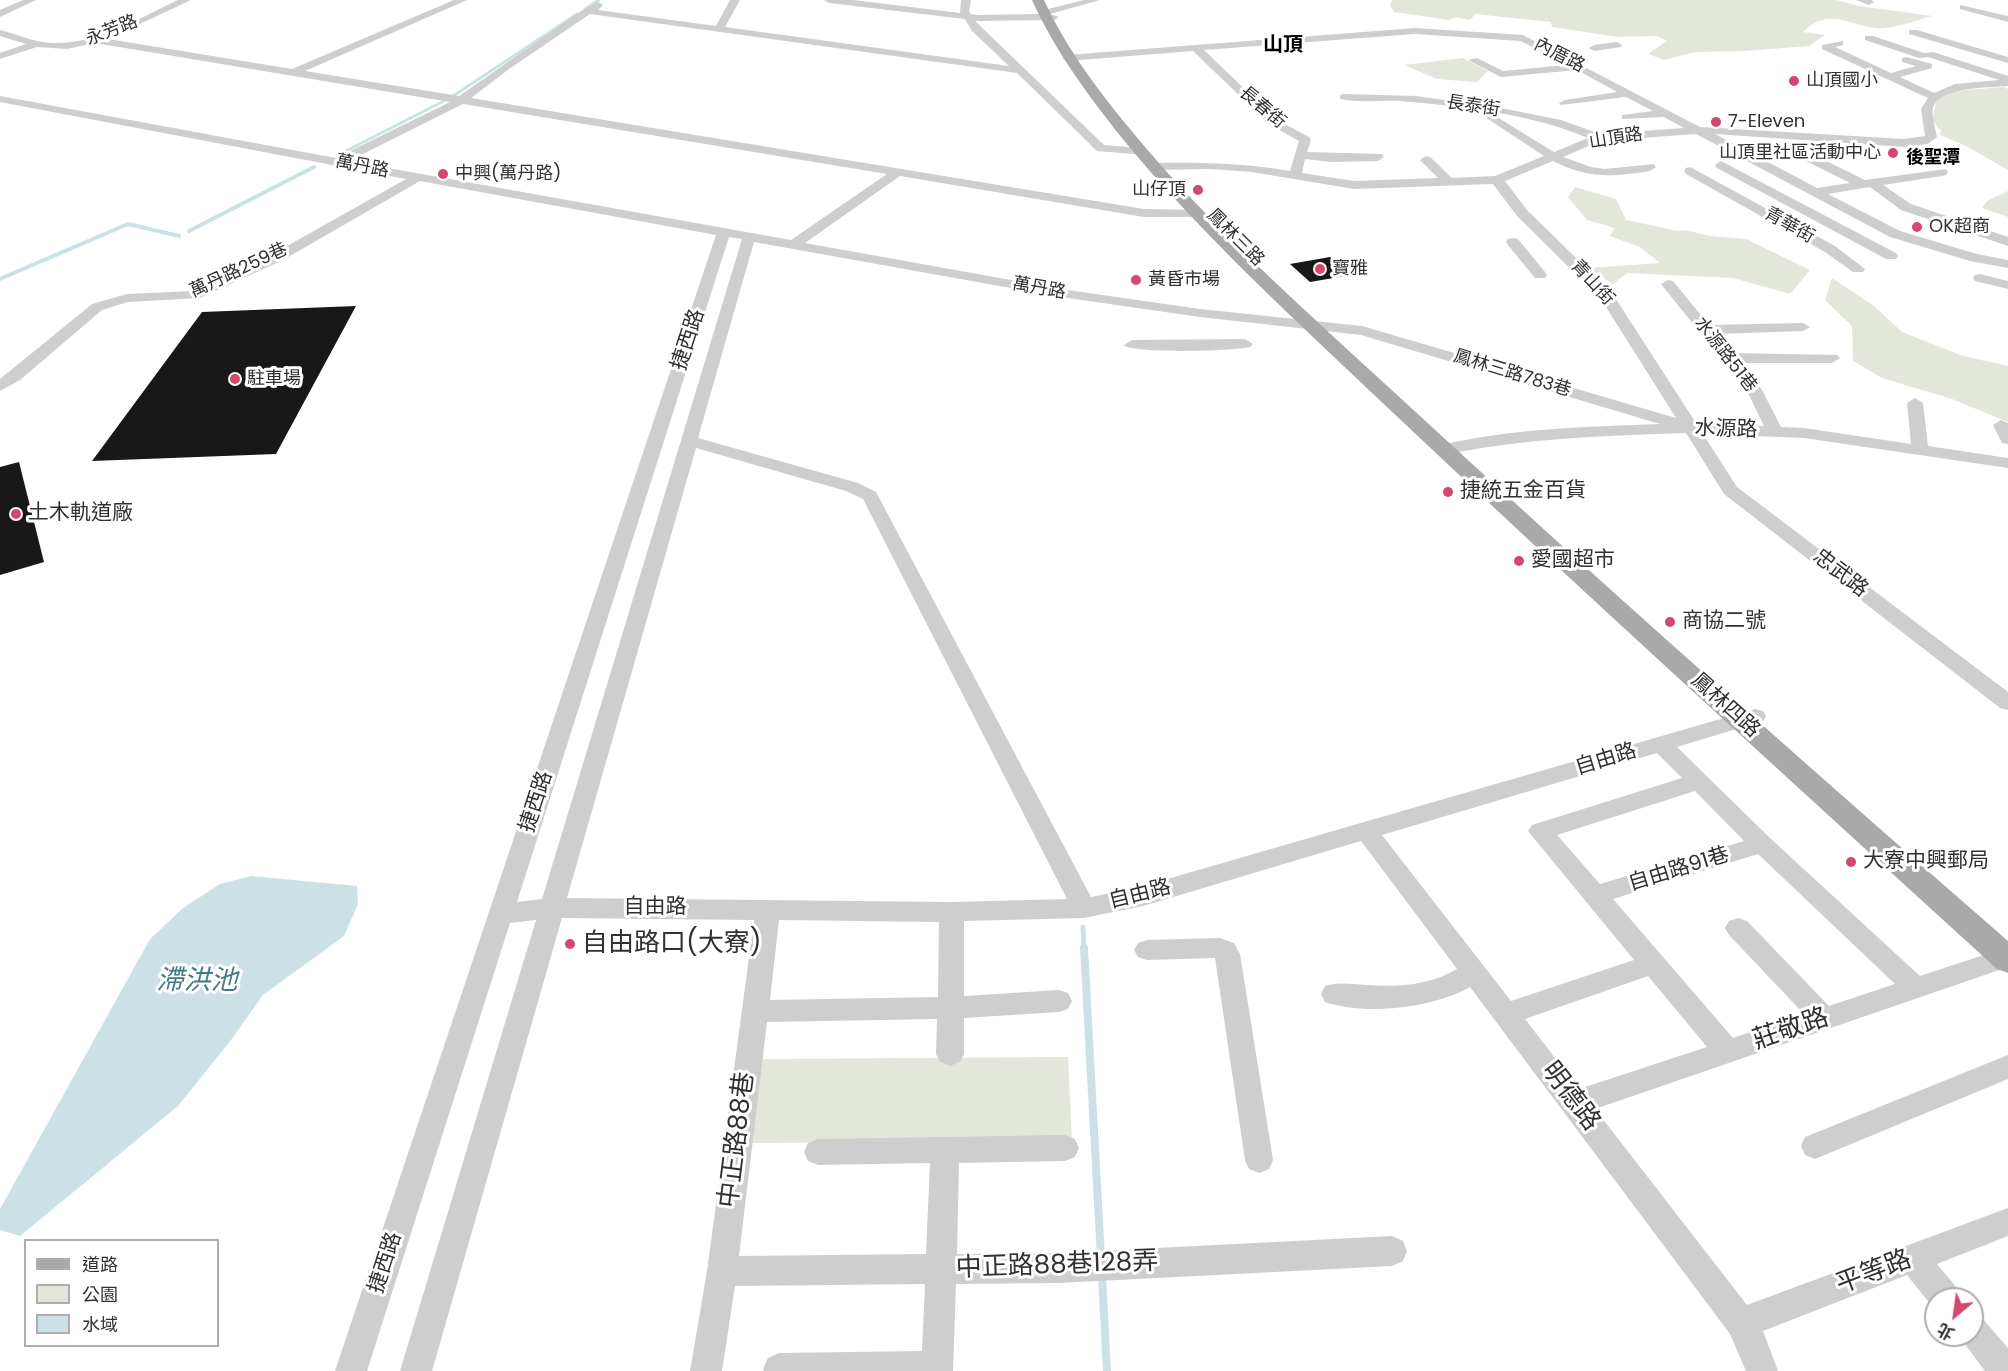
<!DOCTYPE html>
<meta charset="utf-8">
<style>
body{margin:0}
#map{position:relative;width:2008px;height:1371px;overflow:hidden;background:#fff;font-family:Poppins,"Noto Sans TC",sans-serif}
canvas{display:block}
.legend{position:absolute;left:24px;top:1239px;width:195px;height:108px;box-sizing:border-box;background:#fff;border:2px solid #adadad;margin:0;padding:8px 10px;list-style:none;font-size:18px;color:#313131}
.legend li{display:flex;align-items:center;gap:12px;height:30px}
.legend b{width:30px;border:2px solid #adadad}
.north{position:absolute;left:1924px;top:1287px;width:60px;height:60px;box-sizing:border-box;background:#fff;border:2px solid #adadad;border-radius:50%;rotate:209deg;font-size:16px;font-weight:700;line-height:24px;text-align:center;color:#313131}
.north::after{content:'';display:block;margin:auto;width:21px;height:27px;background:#d3486e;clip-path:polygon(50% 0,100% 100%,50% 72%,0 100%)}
</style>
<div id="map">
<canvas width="2008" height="1371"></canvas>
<ul class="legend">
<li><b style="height:8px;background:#a9a9a9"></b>道路</li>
<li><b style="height:16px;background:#e3e7db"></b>公園</li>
<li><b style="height:16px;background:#cbe1e6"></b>水域</li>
</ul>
<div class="north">北</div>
</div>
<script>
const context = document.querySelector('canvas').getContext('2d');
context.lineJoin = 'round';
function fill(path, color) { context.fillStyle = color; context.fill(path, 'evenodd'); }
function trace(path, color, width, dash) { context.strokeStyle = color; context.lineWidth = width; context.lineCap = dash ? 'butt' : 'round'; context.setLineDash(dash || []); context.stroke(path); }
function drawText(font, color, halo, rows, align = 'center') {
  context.font = font + ' Poppins,"Noto Sans TC",sans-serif'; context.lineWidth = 6; context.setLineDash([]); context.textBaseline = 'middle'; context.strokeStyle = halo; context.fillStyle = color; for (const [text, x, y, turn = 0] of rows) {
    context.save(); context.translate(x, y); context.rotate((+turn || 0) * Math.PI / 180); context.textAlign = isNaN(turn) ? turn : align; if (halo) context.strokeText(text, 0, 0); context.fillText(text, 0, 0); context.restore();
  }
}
fill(new Path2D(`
 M1392 0H1836L1859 6 1932 16C1917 20 1901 26 1886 28 1854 31 1832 3 1803 32L1825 35 1809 46 1745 51 1695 52 1664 60 1648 54 1667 41 1657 36 1617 37 1552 27 1551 22 1475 14 1470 20 1456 17 1449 20 1394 12 1390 6Z
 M1463 58 1488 71 1477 82 1437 79 1404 65Z
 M2004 87 2008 89V170L1966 146 1940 135 1941 131 1932 120 1937 98 1953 91Z
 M1575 187 1616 199 1626 220 1678 231 1686 230 1709 236 1746 239 1810 270 1790 294 1733 278 1627 273 1613 284 1588 268 1660 263 1640 247 1610 236 1615 228 1587 220 1568 197Z
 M2008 191V217L1982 208 1987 201Z
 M1832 278 1874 306 1902 332 1963 356 2008 366V422L1952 399 1882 378 1853 361 1852 326 1825 300Z
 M1068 1057 1072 1141 748 1143 760 1059Z`), '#e3e7db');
fill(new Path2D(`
 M251 876 357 886 358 904 344 936 263 995 231 1040 178 1106 20 1236 0 1230V1209L150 939 183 908 220 884Z`), '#cbe1e6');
trace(new Path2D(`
 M585 9 599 0
 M453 96 577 14
 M342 153 444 101`), '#cbe1e6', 3);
trace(new Path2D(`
 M189 231 314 167
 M0 279 128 224 179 236`), '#cbe1e6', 4);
trace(new Path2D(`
 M1083 927 1084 949`), '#cbe1e6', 5);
trace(new Path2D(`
 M1084 948 1101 1258
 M1102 1276 1107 1371`), '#cbe1e6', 8);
fill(new Path2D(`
 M1330 257 1351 275 1310 282 1290 264Z
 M356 306 276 454 92 461 202 312Z
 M19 462 44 562 0 575V467Z`), '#181818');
fill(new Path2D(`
 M23 0H36L0 17V10Z
 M178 0H191L108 39 292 69 454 0H467L305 71 459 96 584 9 598 2 603 5 598 10 716 26 730 0H740L725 27 1009 66 972 31 965 19 829 3 824 0H853L960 13 961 0H971L969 11 971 14 978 15 1039 14 1040 11 1084 0H1100L1050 14 1059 17 1054 20 975 21 1104 145 1141 148 1145 149V155L1097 151 1017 73 590 14 509 69 471 98 1144 209 1200 210 1202 213 1195 217H1144L900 176 805 243 1061 289 1200 309 1362 326 1676 418 1601 299 1517 216 1493 184 1354 189 1252 172 1210 169 1149 170 1147 167 1153 163C1200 162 1244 163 1290 171L1299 141 1269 124 1193 51 1067 61 1062 58 1067 55 1415 28 1523 35 1700 127 1904 139 1925 136 1921 109 1928 98 1822 49V45L1843 41V45L1835 47 1891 73 1916 66 1902 62V58L1906 57 1932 64V68L1900 77 1934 93 1955 84 1999 80 1928 57 1919 58 1865 40V36H1873L1924 53 1933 52 2008 76V86C1990 88 1939 86 1933 108 1931 116 1936 129 1937 137L1928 144 1904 147 1715 134 1817 188 1850 183 1804 160V154H1812L1865 180 1946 169 1948 172 1946 175 1942 176 1883 185 1911 204 2008 237V246L1901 210 1870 187 1828 194 1900 231 1977 254 2008 260V268L1970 261 1890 237 1696 134 1600 141 1563 157 1591 167 1604 169 1654 164 1656 167 1650 171C1611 177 1589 179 1553 161L1505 181 1527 210 1612 293 1696 423 1764 426 1747 391 1661 284 1668 280 1673 281 1709 325 1803 323 1810 327 1803 331 1717 334 1732 353 1837 355 1840 358 1832 363H1740L1762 390 1781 427 1804 428 1911 444 1907 403 1915 398 1923 403 1928 446 2008 458V468L1804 438 1703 434 1737 487 2008 692V710L2000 708 1724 494 1686 433C1604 436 1524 438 1444 455L1438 454 1435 450 1438 446C1511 428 1585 427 1660 424L1361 335 1200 317 1061 297 754 242 698 438 858 483 876 492 1091 897 1143 886 1755 709 1763 711 1766 716 1763 721 1677 747 1770 838 1920 976 2008 947V967L1595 1109 1747 1305 2008 1208V1236L1937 1264 1957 1288 1962 1299H1936L1935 1310 1907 1275 1763 1331 1778 1371H1746L1730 1334 1470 987C1433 1008 1365 1016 1325 1002L1321 994 1325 986C1338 982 1352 984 1366 985 1398 987 1428 986 1457 969L1361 841 1143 906 1084 918 964 921V996L1059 990 1068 993 1072 1001 1068 1009 1059 1012 964 1018V1054L960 1062 950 1066 940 1062 936 1054 937 1019 767 1022 739 1256 926 1254 930 1163 818 1165 808 1161 804 1152 808 1143 818 1139 1065 1135 1075 1139 1079 1148 1075 1157 1065 1161 959 1163 957 1254 1059 1253 1392 1236 1403 1241 1407 1251 1403 1261 1392 1266 1059 1283 956 1284 953 1371H764L763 1369 768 1358 779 1353 922 1351 925 1284 735 1286 722 1371H690L707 1271 754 920 562 918 432 1371H400L536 920 510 923 367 1371H335L716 235 420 181 283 260 200 298 128 302 102 310 20 380 0 391V379L92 304 127 294 192 291 273 254 406 179 0 102V96L336 158 450 102 95 43 67 49 37 47 0 59V53L26 44 0 36V30C17 34 33 42 50 43 96 45 138 19 178 0ZM1415 34 1521 41 1566 65 1503 71 1477 58 1468 60 1501 77 1577 70 1617 92 1565 100 1559 103 1561 105 1626 97 1653 111 1622 115V119L1664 117 1684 128 1600 134 1561 120 1501 108 1416 96 1344 94 1340 95V99C1359 103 1380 100 1400 101 1460 106 1532 114 1588 138L1554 152 1492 114 1486 117 1488 119 1544 156 1495 176 1452 178 1430 157 1426 156 1420 160 1438 178 1354 181 1302 173 1305 159 1331 162 1378 161 1384 157 1382 154 1307 152 1311 140 1309 137 1277 120 1204 50ZM463 104 887 174 791 240 349 161ZM729 237 742 239 542 899 517 902ZM696 448 846 491 863 499 1067 899 952 902 567 898ZM1657 753 1682 778 1532 825 1528 831 1634 960 1511 1001 1382 835ZM1695 791 1744 841 1600 884 1557 835ZM1758 854 1895 984 1829 1006 1747 921 1738 918 1729 921 1725 928 1729 935 1804 1014 1733 1038 1613 899ZM779 920 939 922 938 997 770 1000ZM1648 976 1707 1047 1579 1089 1525 1019Z
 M1856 0H1872L1874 2 1869 5Z
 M1960 5 2008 16V22L1960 9Z
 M1909 30H1917L2008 57V63L1909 34Z
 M1617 42 1622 45 1621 47 1594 51 1589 48 1594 45Z
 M1721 161 1896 253 1898 256 1896 259H1886L1717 168 1715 165Z
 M1690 167 1835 246 1865 269 1863 272H1853L1825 252 1686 174 1684 171 1686 168Z
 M1513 238 1518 239 1545 272 1547 275 1545 278H1535L1508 245 1506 242 1508 239Z
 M1980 274 2008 281V289L1975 281 1973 278 1975 275Z
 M1245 339 1253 344 1250 347C1235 351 1132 354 1124 345L1132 340Z
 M2001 420 2008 423V444L2002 443 1993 425Z
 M1220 938 1234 943 1240 954 1273 1160 1269 1169 1259 1173 1249 1169 1245 1160 1215 958 1147 960 1138 957 1134 950 1138 943 1147 940Z
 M2008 1055V1079L1815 1159 1805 1155 1801 1146 1805 1137Z
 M1972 1314 1983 1319 2008 1348V1371H1985L1958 1335H1972Z`), '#cecece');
fill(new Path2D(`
 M1032 0H1044C1067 50 1100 93 1135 135 1213 229 1305 310 1395 393 1596 579 1802 761 2008 941V973L1997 969C1793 783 1589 598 1388 408 1297 321 1202 236 1122 138 1088 95 1055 51 1032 0Z`), '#a9a9a9');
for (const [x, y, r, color] of [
 [1794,81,6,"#d3486e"],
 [1716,122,6,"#d3486e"],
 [1893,153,6,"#d3486e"],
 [443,174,6,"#d3486e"],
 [1198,190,6,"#d3486e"],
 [1917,227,6,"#d3486e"],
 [1320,269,6,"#d3486e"],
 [1136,280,6,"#d3486e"],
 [235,379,6,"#d3486e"],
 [1448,492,6,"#d3486e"],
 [16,514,6,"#d3486e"],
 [1519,561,6,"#d3486e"],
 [1670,622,6,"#d3486e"],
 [1851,862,6,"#d3486e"],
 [570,944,6,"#d3486e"]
]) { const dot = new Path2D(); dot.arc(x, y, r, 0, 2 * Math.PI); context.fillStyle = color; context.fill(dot); trace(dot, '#fff', 2); }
drawText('18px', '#313131', '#fff', [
 ["永芳路",112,31,-21],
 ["內厝路",1559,56,27],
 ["長泰街",1473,107,9],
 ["長春街",1262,108,40],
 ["山頂路",1616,139,-9],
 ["萬丹路",362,167,11],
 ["青華街",1789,226,29],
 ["鳳林三路",1235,238,45],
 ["萬丹路259巷",239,271,-25],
 ["青山街",1592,283,47],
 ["萬丹路",1039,289,10],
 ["水源路51巷",1725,355,52],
 ["鳳林三路783巷",1512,374,17]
]);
drawText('18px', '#313131', '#fff', [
 ["山頂國小",1806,81],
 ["7-Eleven",1728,122],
 ["山頂里社區活動中心",1881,153,"right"],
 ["中興(萬丹路)",455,174],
 ["山仔頂",1186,190,"right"],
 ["OK超商",1929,227],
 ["寶雅",1332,269],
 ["黃昏市場",1148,280],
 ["駐車場",247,379]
], 'left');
drawText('bold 18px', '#000', '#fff', [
 ["後聖潭",1933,158]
]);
drawText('bold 20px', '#000', '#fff', [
 ["山頂",1283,46]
]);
drawText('21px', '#313131', '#fff', [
 ["捷西路",689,340,-72],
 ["水源路",1726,430,2],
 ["忠武路",1840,574,38],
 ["鳳林四路",1725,706,42],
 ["自由路",1606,760,-17],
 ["捷西路",537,802,-72],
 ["自由路91巷",1679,870,-17],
 ["自由路",1140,895,-14],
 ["自由路",655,908],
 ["捷西路",386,1263,-72]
]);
drawText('21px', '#313131', '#fff', [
 ["捷統五金百貨",1460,492],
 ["土木軌道廠",28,514],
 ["愛國超市",1531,561],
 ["商協二號",1682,622],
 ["大寮中興郵局",1863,862]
], 'left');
drawText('26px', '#313131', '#fff', [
 ["自由路口(大寮)",582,944]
], 'left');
drawText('26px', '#313131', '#fff', [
 ["莊敬路",1791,1030,-19],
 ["明德路",1570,1097,53],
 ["中正路88巷",738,1140,-83],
 ["中正路88巷128弄",1057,1266,-2],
 ["平等路",1874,1273,-21]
]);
drawText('italic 27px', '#447a86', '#fff', [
 ["滯洪池",197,982]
]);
</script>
